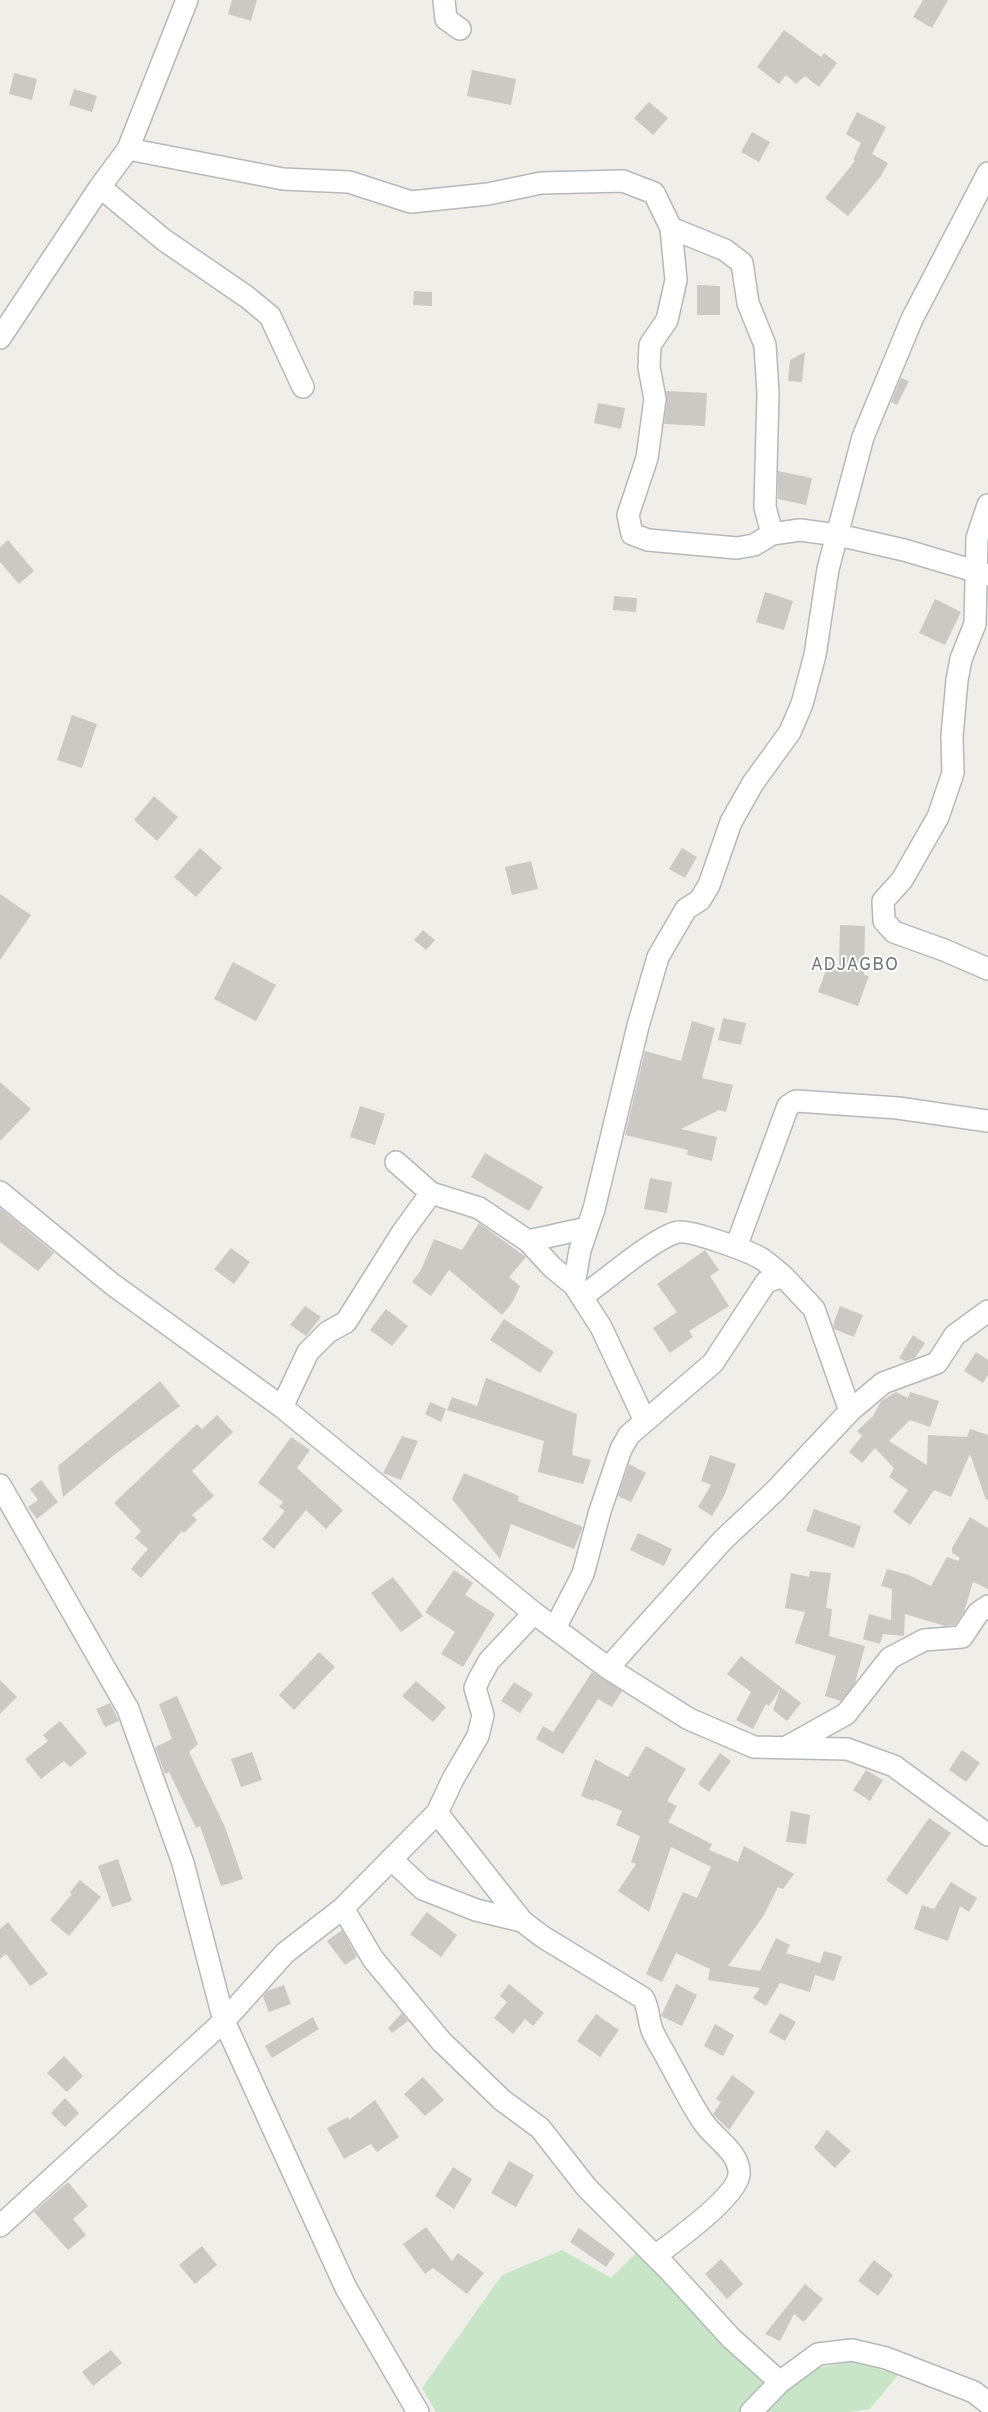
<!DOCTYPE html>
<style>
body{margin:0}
canvas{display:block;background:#f0eee8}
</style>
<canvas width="988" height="2412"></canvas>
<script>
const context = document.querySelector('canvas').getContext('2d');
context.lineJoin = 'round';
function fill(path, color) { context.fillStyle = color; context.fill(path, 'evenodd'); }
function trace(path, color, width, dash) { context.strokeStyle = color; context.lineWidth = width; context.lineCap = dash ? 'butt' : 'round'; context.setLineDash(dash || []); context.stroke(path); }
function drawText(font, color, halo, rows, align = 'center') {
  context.font = font + ' Overpass,sans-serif'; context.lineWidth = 4; context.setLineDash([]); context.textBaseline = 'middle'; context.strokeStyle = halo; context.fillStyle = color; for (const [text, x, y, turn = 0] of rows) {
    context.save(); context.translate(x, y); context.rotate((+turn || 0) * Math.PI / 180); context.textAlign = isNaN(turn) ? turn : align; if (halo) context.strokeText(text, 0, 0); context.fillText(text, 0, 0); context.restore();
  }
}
fill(new Path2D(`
 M562 2250 611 2278 639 2250 768 2384 739 2412H436L422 2388 502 2275Z
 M853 2361 898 2375 870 2409 849 2412H765L781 2396 818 2368Z`), '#c8e6c7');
fill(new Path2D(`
 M232 0H257L251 21 228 14Z
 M923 0H948L932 28 913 17Z
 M784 30 821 57 824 53 837 63 819 87 805 76 796 84 786 75 779 84 757 67Z
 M472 70 516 79 511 105 467 96Z
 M14 73 37 79 32 100 9 94Z
 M74 89 97 96 92 112 69 105Z
 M649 102 668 118 653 135 634 118Z
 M857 112 886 127 872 154 888 163 881 176 848 216 825 198 855 161 853 160 861 143 846 134Z
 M752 132 770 142 759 162 741 152Z
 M697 285 720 286V315H697Z
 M414 291 432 292V306L413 305Z
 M805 352 802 382 788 381 790 360Z
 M901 378 909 381 897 405 891 402Z
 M666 391 707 393 705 426 664 424 667 401Z
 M598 403 625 408 621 429 594 423Z
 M778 471 812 478 806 505 778 499Z
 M8 540 34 571 19 584 0 562V547Z
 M765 592 793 601 784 630 756 622Z
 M614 596 637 598 636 612 613 610Z
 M935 599 961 612 945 645 919 633Z
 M72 715 97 724 82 768 57 760Z
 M154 796 178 817 157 841 134 820Z
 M200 848 222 868 196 897 174 877Z
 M682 848 697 857 685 878 669 869Z
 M531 861 538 889 512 895 505 867Z
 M0 894 31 915 0 960Z
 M840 925 865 926 864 975 869 976 858 1006 818 992 829 962 839 965Z
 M423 930 435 940 426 950 414 940Z
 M233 962 276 985 256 1021 214 999Z
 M723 1018 746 1023 741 1045 718 1040Z
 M692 1021 715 1028 702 1078 733 1085 726 1112 719 1110 681 1129 717 1137 712 1161 687 1155 688 1150 625 1135 645 1051 681 1061Z
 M0 1082 31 1109 0 1141Z
 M360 1106 385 1114 375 1145 350 1137Z
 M485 1153 543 1187 529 1211 471 1177Z
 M650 1178 672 1182 667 1213 644 1209Z
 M0 1208 54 1253 38 1271 0 1242Z
 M479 1223 526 1257 509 1277 520 1286 512 1303 502 1315 449 1270 431 1296 412 1282 421 1270 434 1239 462 1250Z
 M231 1248 250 1262 234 1284 214 1269Z
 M705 1250 719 1270 710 1276 729 1306 689 1331 693 1337 670 1353 653 1328 677 1312 657 1284Z
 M305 1306 321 1317 306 1336 290 1325Z
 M840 1306 863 1315 854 1337 834 1329 833 1325Z
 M386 1309 408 1326 392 1346 370 1330Z
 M504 1319 554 1352 540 1373 490 1340Z
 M913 1335 925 1343 915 1358 905 1361 899 1358Z
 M976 1352 988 1360V1375L983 1383 964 1371Z
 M486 1378 577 1414 572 1455 591 1460 583 1484 538 1472 544 1441 447 1410 452 1397 477 1406Z
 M160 1381 180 1406 114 1455 63 1497 58 1466Z
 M896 1392 908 1398 910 1392 939 1401 930 1427 910 1420 889 1441 927 1465 928 1435 967 1437 970 1429 988 1435V1499L986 1500 970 1454 951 1497 934 1490 910 1525 893 1512 908 1490 889 1477 894 1468 875 1448 862 1463 849 1452 862 1436 857 1431 873 1416 881 1401Z
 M430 1402 446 1409 441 1422 425 1414Z
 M217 1415 233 1432 192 1471 214 1496 192 1515 197 1520 184 1533 182 1531 141 1578 131 1569 148 1549 135 1538 141 1531 114 1503 197 1424 202 1429Z
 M402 1436 418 1441 401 1480 383 1473Z
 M291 1437 310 1450 297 1468 343 1510 326 1529 306 1510 274 1549 262 1539 285 1511 279 1507 283 1502 258 1483Z
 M710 1455 736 1464 725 1494 712 1516 698 1507 711 1485 701 1481Z
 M629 1464 646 1473 631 1502 618 1496Z
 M464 1473 519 1496 518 1501 583 1527 574 1549 511 1524 500 1559 452 1499Z
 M41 1480 58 1502 37 1519 28 1507 38 1500 30 1489Z
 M814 1509 861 1526 854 1548 806 1531Z
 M970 1517 988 1528V1589L973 1582 964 1612 955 1625 945 1626 905 1614 904 1636 883 1634 880 1644 863 1639 869 1614 891 1620 892 1589 881 1586 887 1569 909 1575 931 1586 947 1557 958 1561 960 1558 952 1553V1548Z
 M638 1533 672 1549 664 1566 630 1550Z
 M454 1570 473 1583 465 1595 495 1614 463 1667 441 1654 455 1632 425 1612Z
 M810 1571 831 1573 826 1608 832 1609 829 1636 865 1646 855 1683 841 1701 825 1696 836 1656 795 1643 805 1612 785 1608 791 1573 809 1577Z
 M393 1577 423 1616 401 1632 371 1593Z
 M319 1652 335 1667 294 1710 279 1695Z
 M741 1656 801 1703 787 1721 773 1710 780 1690 769 1706 766 1704 753 1729 736 1720 751 1692 727 1674Z
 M592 1672 622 1691 612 1707 598 1699 563 1754 536 1739 543 1726 553 1732Z
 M0 1680 17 1697 0 1714Z
 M416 1681 446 1707 433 1722 402 1696Z
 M514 1682 533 1694 520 1713 501 1701Z
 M177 1696 198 1744 189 1752 225 1827 243 1879 221 1886 200 1826 196 1828 169 1772 165 1774 155 1747 172 1739 159 1704Z
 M110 1703 119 1721 105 1727 96 1709Z
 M60 1721 87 1753 70 1767 64 1761 41 1779 25 1759 48 1741 43 1735Z
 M646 1746 686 1769 667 1801 677 1806 668 1822 712 1844 709 1850 738 1862 744 1846 794 1874 783 1889 778 1887 764 1915 728 1966 760 1971 776 1938 790 1945 786 1953 820 1963 824 1951 842 1956 834 1981 815 1975 810 1992 780 1983 766 2006 753 1998 760 1988 708 1980 710 1969 676 1953 662 1982 646 1974 683 1892 697 1898 711 1867 671 1847 649 1912 618 1891 636 1864 631 1862 640 1836 616 1825 622 1811 594 1799V1801L581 1796 595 1759 628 1777Z
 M962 1750 980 1763 966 1782 949 1770Z
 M252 1752 262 1780 241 1787 231 1759Z
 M720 1753 731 1761 709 1792 698 1784Z
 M866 1770 883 1780 870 1801 853 1790Z
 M791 1811 810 1815 806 1844 786 1842Z
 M929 1818 951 1833 907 1895 886 1880Z
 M118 1859 132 1901 112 1907 98 1866Z
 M80 1880 101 1897 69 1936 50 1920 72 1894 70 1892Z
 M951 1882 977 1898 969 1912 960 1906 948 1941 914 1929 922 1905 934 1909Z
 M427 1912 457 1935 441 1957 410 1934Z
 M8 1922 48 1974 30 1986 6 1954 0 1959V1929Z
 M342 1930 357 1957 345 1965 327 1941Z
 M509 1984 544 2013 533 2026 525 2019 513 2034 494 2018 507 2002 500 1996Z
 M676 1984 697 1995 682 2026 661 2016Z
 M284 1985 291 2004 269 2012 263 1997 267 1991Z
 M402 2013 408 2021 392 2033 388 2028Z
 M780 2013 796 2022 785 2041 769 2032Z
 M596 2014 619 2030 600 2057 577 2041Z
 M313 2017 319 2029 272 2058 265 2046Z
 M715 2024 734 2035 723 2056 704 2046Z
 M64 2056 83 2076 67 2092 47 2073Z
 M732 2075 755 2092 729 2130 713 2114 721 2102 716 2099Z
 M423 2077 444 2100 425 2116 404 2094Z
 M65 2098 79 2113 65 2127 51 2113Z
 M375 2100 399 2137 377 2152 371 2144 344 2159 327 2128 348 2117 349 2120Z
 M827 2130 851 2151 835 2168 814 2148Z
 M509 2161 534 2175 516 2207 491 2193Z
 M453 2167 472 2179 454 2209 435 2196Z
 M68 2182 88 2206 73 2219 86 2235 68 2250 34 2212Z
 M426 2227 452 2261 458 2253 484 2273 467 2294 433 2268 425 2274 403 2244Z
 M579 2228 615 2254 606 2267 570 2242Z
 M202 2246 217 2265 195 2284 179 2265Z
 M721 2259 743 2284 727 2299 705 2274Z
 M874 2260 893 2275 878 2296 858 2281Z
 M805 2284 823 2299 804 2322 794 2314 780 2341 765 2334Z
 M111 2350 122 2363 93 2386 82 2372Z`), '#ccc9c4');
const minor = new Path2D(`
 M444 0 446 19 460 29
 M128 149 283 179 349 182 411 202 488 194 541 183 623 181 654 193 671 228 676 280 667 320 650 345 649 367 655 399 647 458 628 515 632 534 648 540 737 548 754 545 772 534 800 530 838 535 904 550 988 575
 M100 187 164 240 247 297 270 316 303 387
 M671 228 725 250 742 263 748 303 765 345 768 393 765 507 772 534
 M0 338 100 187 128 149 187 0
 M988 505 977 538 975 624 961 659 957 680 952 736 953 773 938 817 902 880 883 901 884 921 894 932 944 950 988 969
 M396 1162 431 1193 479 1208 528 1241 552 1267 574 1285 601 1327 645 1421
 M0 1192 112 1284 282 1407 534 1613 608 1668 689 1719 754 1747 847 1749 894 1766 988 1835
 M528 1241 587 1228
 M736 1247 788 1106 796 1101 898 1108 988 1121
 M574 1285 580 1250 594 1209 638 1026 658 957 686 909 700 900 709 885 731 822 753 783 790 732 802 704 815 655 828 569 863 437 912 319 988 173
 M582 1297C603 1282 655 1237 678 1232 691 1230 749 1251 762 1259 769 1264 776 1270 783 1276
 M282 1407 308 1352 328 1332 346 1322 402 1233 431 1193
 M0 1485 128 1709 183 1863 224 2021 346 2288 418 2412
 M555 1628 583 1574 600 1511 621 1449 629 1435 713 1363 766 1282 783 1276 814 1309 850 1411
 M608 1668 723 1540 774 1492 850 1411 883 1383 937 1363 955 1335 988 1311
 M785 1748 846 1714 890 1658 924 1640 962 1637 978 1613 988 1606
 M437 1813 522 1921 543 1937 643 1998C649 2008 648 2019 652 2030 656 2040 663 2050 668 2060 680 2081 690 2103 704 2123 715 2139 741 2153 739 2175 736 2197 674 2242 655 2256
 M391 1859 423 1889 476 1910 522 1921
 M343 1908 373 1959 441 2041 502 2100 540 2128 587 2188 668 2269 731 2338 780 2382
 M0 2226 224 2021 285 1953 343 1908 437 1813 453 1779 478 1736 483 1715 475 1688 479 1679 489 1661 534 1613
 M751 2412 780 2382 818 2354 852 2350 886 2358 974 2392 988 2403`);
trace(minor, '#b5b8bb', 24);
trace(minor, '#fff', 21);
context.letterSpacing = '1px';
drawText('18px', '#707579', '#fff', [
 ["ADJAGBO",855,966]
]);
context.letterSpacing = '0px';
</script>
